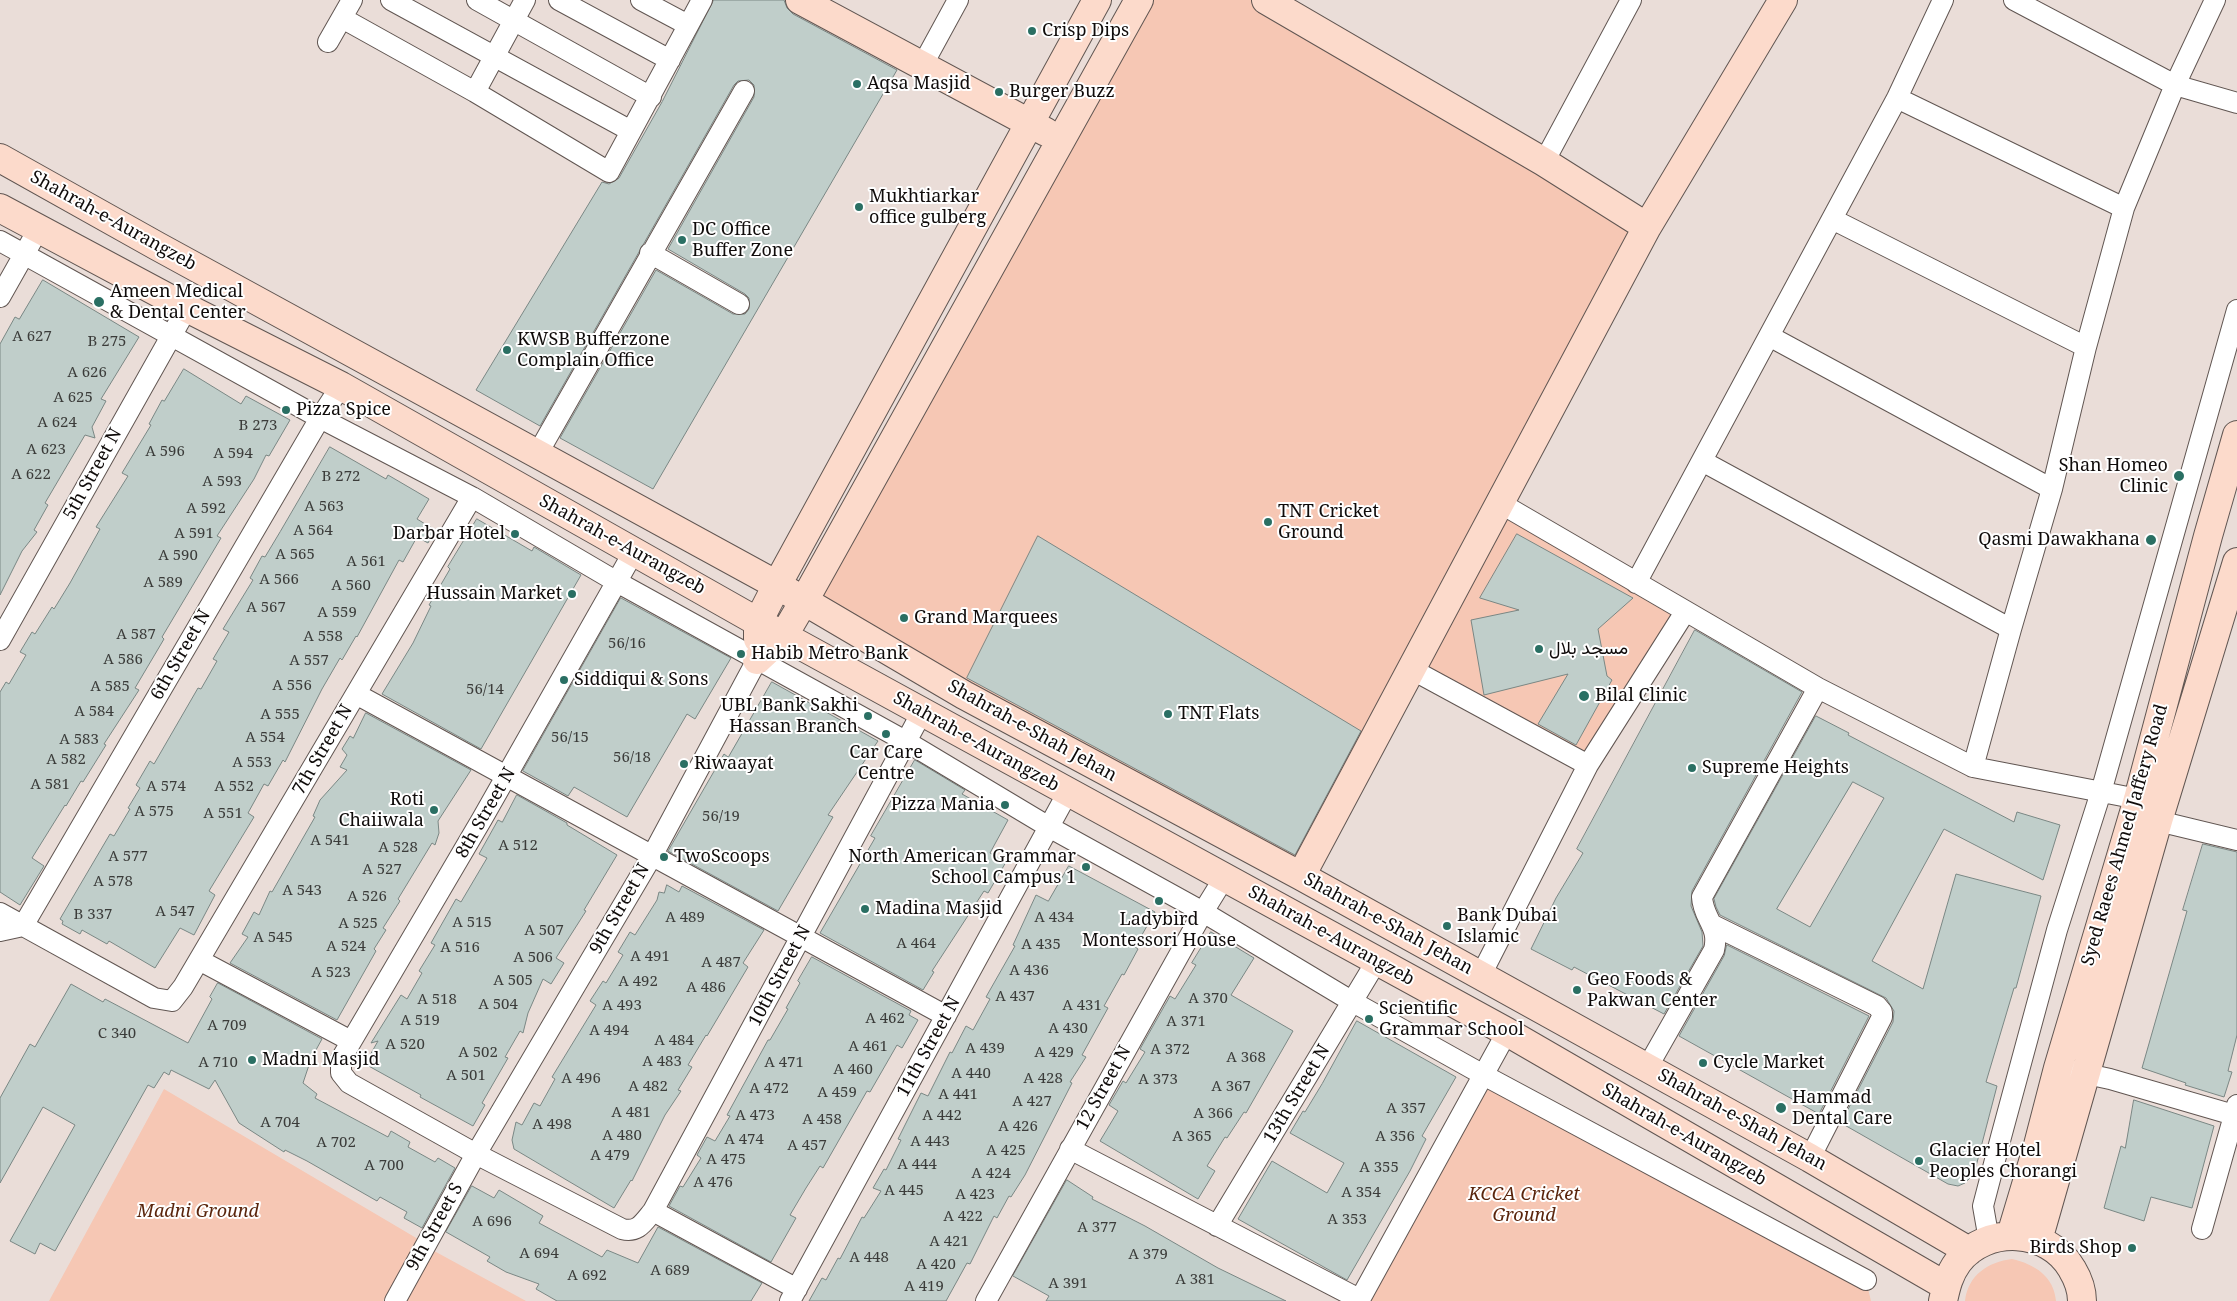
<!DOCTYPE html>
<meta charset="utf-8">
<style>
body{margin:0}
canvas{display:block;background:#eaddd8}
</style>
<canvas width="2237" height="1301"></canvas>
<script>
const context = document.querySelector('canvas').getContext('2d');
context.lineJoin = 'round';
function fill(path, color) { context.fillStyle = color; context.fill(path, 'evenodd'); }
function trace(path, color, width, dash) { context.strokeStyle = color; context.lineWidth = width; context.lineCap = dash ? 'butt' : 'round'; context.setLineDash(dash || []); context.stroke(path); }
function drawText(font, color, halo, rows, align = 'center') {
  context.font = font + ' "Noto Serif",Vazirmatn,serif'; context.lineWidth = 4; context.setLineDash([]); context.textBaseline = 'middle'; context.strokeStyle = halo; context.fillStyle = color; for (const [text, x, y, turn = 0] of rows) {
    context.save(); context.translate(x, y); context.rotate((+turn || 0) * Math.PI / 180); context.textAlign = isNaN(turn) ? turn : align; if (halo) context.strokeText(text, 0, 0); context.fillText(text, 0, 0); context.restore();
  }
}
fill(new Path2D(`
 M1133 0H1265L1657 227 1501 503 1687 610 1588 765 1409 669 1296 879 804 603Z
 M1489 1078 1866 1280 1871 1301H1359Z
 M164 1089 418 1239 383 1301H49Z
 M425 1246 526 1301H395Z
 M2012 1259C2034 1264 2054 1276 2056 1301H1965C1968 1275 1988 1262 2012 1259Z`), '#f6c7b4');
const building = new Path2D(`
 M714 0H784L787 8 793 14 897 70 653 489 560 438 656 270 733 314H745L749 309V298L745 294 668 249 754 97V85L749 80 738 81 734 85 540 426 476 390 602 182 609 184 619 178 662 102Z
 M43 280 139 337 101 399 106 401 92 427 95 438 85 435 45 503 48 505 34 530 37 532 22 551 0 595V344L15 317 19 319Z
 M184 369 241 404 246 396 290 420 269 456 266 455 254 479 217 536 221 538 162 637 164 639 135 688 139 690 104 744 106 745 83 782 81 781 66 806 65 805 32 858 44 866 20 905 0 892V692L6 682 9 684 26 655 20 652 32 632 35 634 52 607 54 609 70 583 100 529 96 527 128 476 122 473 151 425 149 424 162 400 164 401Z
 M330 447 386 479 388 475 429 499 417 519 435 530 428 543 417 537 403 562 399 560 357 637 356 636 342 660 340 658 322 689 285 762 283 760 268 786 264 784 248 813 254 817 209 891 215 895 194 935 180 928 155 968 109 941 107 944 82 930 80 934 62 924 63 921 60 919 110 834 114 836 130 809 128 808 140 788 136 785 150 761 154 764 198 688 201 689 217 661 213 659 229 632 223 629 253 580 250 578 262 556 265 557 280 532Z
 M477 519 532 551 534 547 581 575 481 749 382 694 413 643 431 606 429 605 450 569 448 567Z
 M1517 534 1633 598 1598 629 1607 676 1612 680 1576 745 1538 724 1568 674 1484 695 1471 620 1519 610 1480 598Z
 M1038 536 1361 731 1295 855 967 678Z
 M621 598 731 658 695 719 687 714 627 817 574 787 568 796 523 771Z
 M1695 630 1802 692 1692 891 1691 906 1702 932 1703 946 1664 1014 1574 967 1572 970 1531 949 1556 898 1583 853 1577 849Z
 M772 682 878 741 828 815 833 817 778 911 668 851 724 754 728 757Z
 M366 713 471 770 438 821 439 833 435 845 432 843 398 899 400 901 383 928 386 930 374 949 376 951 337 1020 230 963 248 937 242 934 254 912 259 915 270 891 272 892 315 817 313 816 320 800 347 770 340 767 347 755 342 749 350 736 353 738Z
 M1816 716 1849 733 1848 735 2014 822 2017 812 2060 825 2043 880 1944 829 1872 961 1923 989 1956 874 2041 896 2016 988H2014L1986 1082 1997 1086 1974 1174 1965 1183 1958 1186 1948 1184 1841 1123 1893 1022 1894 1011 1886 998 1720 915 1716 907 1714 899ZM1853 782 1884 798 1810 927 1777 909Z
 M915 760 965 790 962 794 1008 820 990 853 1006 862 988 893 984 891 932 971 934 972 923 990 820 933 875 838 871 836Z
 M517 795 567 823V825L617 855 584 910 586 911 556 958 564 963 551 984 543 979 528 1013 523 1033 520 1031 505 1057 508 1058 482 1103 485 1105 473 1126 420 1097 421 1095 365 1064 378 1041 371 1043 401 995 407 999 422 973 419 971 435 945 431 943 456 899 461 902 487 858 479 854 498 820 502 822Z
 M2203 844 2237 852V1035L2228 1071 2232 1072 2224 1097 2185 1085 2186 1083 2142 1068 2187 911 2183 910Z
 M1069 866 1155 912 1135 947 1138 949 1124 975 1122 974 1104 1006 1108 1008 1082 1055 1086 1057 1070 1082 1072 1083 1025 1175 1011 1197 1009 1196 997 1218 994 1216 970 1264 967 1263 946 1301H809L822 1278 826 1280 838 1258 840 1259 862 1217 864 1218 881 1191 873 1188 884 1169 886 1170 901 1140 898 1139 921 1093 928 1096 950 1052 952 1053 966 1026 973 1030 990 999 986 997 1015 946 1013 945 1036 895 1048 901Z
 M667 885 679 892 682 886 764 930 743 963 748 967 707 1036 706 1035 688 1065 692 1067 678 1090 681 1091 665 1115 632 1181 631 1180 614 1208 514 1149 512 1140 516 1122 522 1125 534 1103 540 1106 555 1079 552 1077 596 1005 590 1001 603 981 606 983 623 955 618 952 630 932 635 935 657 900 659 892 664 893Z
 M1211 932 1254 958 1231 995 1293 1031 1246 1113 1244 1112 1227 1138 1225 1137 1207 1166 1215 1171 1198 1199 1100 1141 1118 1111 1109 1105 1123 1081 1126 1083 1145 1052 1140 1049 1170 996 1175 999 1196 965 1192 963Z
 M1727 945 1869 1016 1819 1114 1679 1036 1724 956Z
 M812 957 911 1011 909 1015 918 1020 902 1048 897 1045 870 1092 867 1091 823 1168 820 1166 806 1188 790 1215 796 1218 771 1262 669 1206 680 1186 683 1187 701 1158 697 1155 707 1137 715 1141 730 1116 727 1115 768 1040H770L788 1009 786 1008 800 983 798 981Z
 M218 983 322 1039 311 1059 303 1083 317 1094 315 1098 388 1137 391 1131 410 1142 408 1147 435 1162 438 1158 455 1168 422 1228 404 1218 407 1212 380 1197 377 1201 307 1161 285 1150 284 1152 239 1123 215 1080 209 1089 171 1070 169 1075 164 1072 154 1088 148 1085 55 1251 40 1243 35 1254 10 1241 75 1125 43 1107 0 1183V1098L30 1044 35 1047 71 984 103 1002 105 999 188 1043 212 999 210 997Z
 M1357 1021 1456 1077 1422 1136 1426 1139 1410 1171 1347 1280 1238 1219 1272 1161 1327 1193 1344 1163 1290 1133 1303 1111 1305 1112 1322 1084Z
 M2134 1100 2214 1126 2192 1208 2151 1197 2144 1221 2104 1208 2121 1146 2125 1148Z
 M1067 1180 1093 1197 1092 1199 1145 1226 1218 1268 1286 1301H1046L1049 1296 1013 1276Z
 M472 1186 494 1198 499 1190 543 1216 539 1223 602 1257 607 1250 638 1263 658 1227 762 1283 751 1301H557L536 1289 539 1284 506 1272 487 1261 490 1257 446 1232Z`);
fill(building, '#c0ceca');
trace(building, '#7a8784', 1);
const street = new Path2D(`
 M391 0 631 131
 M477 0 651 97
 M559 0 670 60
 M641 0 688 25
 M2014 0 2175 85 2237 103
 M342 18 475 92 609 172 702 0
 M328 42 352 0
 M922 66 958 0
 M475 92 525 0
 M1897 98 2124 208
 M1544 162 1631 0
 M1832 219 2086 347
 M0 241 320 418 472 497 617 582 907 742 1049 827 1203 912 1353 1002 1489 1078 1866 1280
 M650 253 739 304
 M0 297 39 228
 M1769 336 2052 489
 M538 453 744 91
 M1702 461 2011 629
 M1500 503 1818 688 1973 767 2138 799
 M633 553 482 819 341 1059V1073L349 1083 476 1154 622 1229C638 1233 643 1223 653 1211L922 712
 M1636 583 1897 98 1943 0
 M0 640 187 308
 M1411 669 1588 765
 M356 694 946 1016
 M1973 767 2011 629 2052 489 2086 347 2124 208 2175 85 2215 0
 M2158 821 2237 840
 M0 913 154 998 172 1001 183 987 472 497
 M1713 925 1877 1006 1882 1012V1017L1810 1158
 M0 931 23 926 320 418 341 386
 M199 960 351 1041
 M1481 975 1588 765 1685 612
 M1647 1068 1714 950C1720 926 1703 919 1702 897L1818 688
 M2073 1071 2110 1079 2237 1116
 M1070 1149 1359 1299
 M653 1211 797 1289
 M1217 1226 1376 962
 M2202 1229 2237 1105
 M1989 1240 1983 1206 2001 1137 2057 930 2101 792 2237 310
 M395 1301 476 1154 652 856 757 660
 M790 1301 1068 792
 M986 1301 1203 912 1224 878
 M1359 1301 1507 1032`);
const secondary = new Path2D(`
 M800 0 1046 132
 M1266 0 1544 162 1647 227
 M0 158 157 246 777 585 964 695 1301 876 1810 1158 1969 1251
 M0 208 187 308 341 386 758 622 1507 1032 1946 1286
 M758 639V622L777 585 1097 0
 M757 660 784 635 804 601 1139 0
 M1301 876 1647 227 1783 0
 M2011 1235 2038 1145 2058 1068 2138 799 2208 536 2237 435
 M2038 1240 2158 821 2237 562
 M1943 1301C1946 1287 1949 1274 1958 1262 1986 1225 2049 1228 2072 1269 2078 1279 2082 1289 2082 1301`);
trace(street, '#615652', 22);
trace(secondary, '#615652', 30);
trace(street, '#fff', 20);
trace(secondary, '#fcdacb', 28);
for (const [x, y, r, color] of [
 [1032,31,5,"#2a6f63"],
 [857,84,5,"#2a6f63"],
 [999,92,5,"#2a6f63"],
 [859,207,5,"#2a6f63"],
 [682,240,5,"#2a6f63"],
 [99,302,6,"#2a6f63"],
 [507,350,5,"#2a6f63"],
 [286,410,5,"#2a6f63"],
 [2179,476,6,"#2a6f63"],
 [1268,522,5,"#2a6f63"],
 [515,534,5,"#2a6f63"],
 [2151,540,6,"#2a6f63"],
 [572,594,5,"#2a6f63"],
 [904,618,5,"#2a6f63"],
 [1539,649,5,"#2a6f63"],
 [741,654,5,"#2a6f63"],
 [564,680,5,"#2a6f63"],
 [1584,696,6,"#2a6f63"],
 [1168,714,5,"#2a6f63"],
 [868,716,5,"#2a6f63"],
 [886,734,5,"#2a6f63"],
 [684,764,5,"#2a6f63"],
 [1692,768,5,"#2a6f63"],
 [1005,805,5,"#2a6f63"],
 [434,810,5,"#2a6f63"],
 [664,857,5,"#2a6f63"],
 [1086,867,5,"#2a6f63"],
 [1159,901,5,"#2a6f63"],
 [865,909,5,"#2a6f63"],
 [1447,926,5,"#2a6f63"],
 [1577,990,5,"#2a6f63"],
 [1369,1019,5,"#2a6f63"],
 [252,1060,5,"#2a6f63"],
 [1703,1063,5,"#2a6f63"],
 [1781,1108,6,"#2a6f63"],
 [1919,1161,5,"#2a6f63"],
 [2132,1248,5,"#2a6f63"]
]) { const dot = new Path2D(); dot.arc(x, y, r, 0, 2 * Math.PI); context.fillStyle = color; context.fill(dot); trace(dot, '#fff', 2); }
drawText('15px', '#3b3c3a', null, [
 ["A 627",32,337],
 ["B 275",107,342],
 ["A 626",87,373],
 ["A 625",73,398],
 ["A 624",57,423],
 ["B 273",258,426],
 ["A 623",46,450],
 ["A 596",165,452],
 ["A 594",233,454],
 ["A 622",31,475],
 ["B 272",341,477],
 ["A 593",222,482],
 ["A 563",324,507],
 ["A 592",206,509],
 ["A 564",313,531],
 ["A 591",194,534],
 ["A 565",295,555],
 ["A 590",178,556],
 ["A 561",366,562],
 ["A 566",279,580],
 ["A 589",163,583],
 ["A 560",351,586],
 ["A 567",266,608],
 ["A 559",337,613],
 ["A 587",136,635],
 ["A 558",323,637],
 ["56/16",627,644],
 ["A 586",123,660],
 ["A 557",309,661],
 ["A 556",292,686],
 ["A 585",110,687],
 ["56/14",485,690],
 ["A 584",94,712],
 ["A 555",280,715],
 ["A 554",265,738],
 ["56/15",570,738],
 ["A 583",79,740],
 ["56/18",632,758],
 ["A 582",66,760],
 ["A 553",252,763],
 ["A 581",50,785],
 ["A 574",166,787],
 ["A 552",234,787],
 ["A 575",154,812],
 ["A 551",223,814],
 ["56/19",721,817],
 ["A 541",330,841],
 ["A 512",518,846],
 ["A 528",398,848],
 ["A 577",128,857],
 ["A 527",382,870],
 ["A 578",113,882],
 ["A 543",302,891],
 ["A 526",367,897],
 ["A 547",175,912],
 ["B 337",93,915],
 ["A 489",685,918],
 ["A 434",1054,918],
 ["A 515",472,923],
 ["A 525",358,924],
 ["A 507",544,931],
 ["A 545",273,938],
 ["A 464",916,944],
 ["A 435",1041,945],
 ["A 524",346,947],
 ["A 516",460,948],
 ["A 491",650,957],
 ["A 506",533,958],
 ["A 487",721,963],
 ["A 436",1029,971],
 ["A 523",331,973],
 ["A 505",513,981],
 ["A 492",638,982],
 ["A 486",706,988],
 ["A 437",1015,997],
 ["A 370",1208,999],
 ["A 518",437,1000],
 ["A 504",498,1005],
 ["A 493",622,1006],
 ["A 431",1082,1006],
 ["A 462",885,1019],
 ["A 519",420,1021],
 ["A 371",1186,1022],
 ["A 709",227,1026],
 ["A 430",1068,1029],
 ["A 494",609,1031],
 ["C 340",117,1034],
 ["A 484",674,1041],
 ["A 520",405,1045],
 ["A 461",868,1047],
 ["A 439",985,1049],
 ["A 372",1170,1050],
 ["A 502",478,1053],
 ["A 429",1054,1053],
 ["A 368",1246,1058],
 ["A 483",662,1062],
 ["A 710",218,1063],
 ["A 471",784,1063],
 ["A 460",853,1070],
 ["A 440",971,1074],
 ["A 501",466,1076],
 ["A 496",581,1079],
 ["A 428",1043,1079],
 ["A 373",1158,1080],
 ["A 482",648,1087],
 ["A 367",1231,1087],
 ["A 472",769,1089],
 ["A 459",837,1093],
 ["A 441",958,1095],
 ["A 427",1032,1102],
 ["A 357",1406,1109],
 ["A 481",631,1113],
 ["A 366",1213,1114],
 ["A 473",755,1116],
 ["A 442",942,1116],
 ["A 458",822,1120],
 ["A 704",280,1123],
 ["A 498",552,1125],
 ["A 426",1018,1127],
 ["A 480",622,1136],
 ["A 365",1192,1137],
 ["A 356",1395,1137],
 ["A 474",744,1140],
 ["A 443",930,1142],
 ["A 702",336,1143],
 ["A 457",807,1146],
 ["A 425",1006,1151],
 ["A 479",610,1156],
 ["A 475",726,1160],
 ["A 444",917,1165],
 ["A 700",384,1166],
 ["A 355",1379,1168],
 ["A 424",991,1174],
 ["A 476",713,1183],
 ["A 445",904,1191],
 ["A 354",1361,1193],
 ["A 423",975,1195],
 ["A 422",963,1217],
 ["A 353",1347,1220],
 ["A 696",492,1222],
 ["A 377",1097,1228],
 ["A 421",949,1242],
 ["A 694",539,1254],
 ["A 379",1148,1255],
 ["A 448",869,1258],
 ["A 420",936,1265],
 ["A 689",670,1271],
 ["A 692",587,1276],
 ["A 381",1195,1280],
 ["A 391",1068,1284],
 ["A 419",924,1287]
]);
drawText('18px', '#0f0b0a', '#fff', [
 ["Crisp Dips",1042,31],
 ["Aqsa Masjid",867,84],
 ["Burger Buzz",1009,92],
 ["Mukhtiarkar",869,197],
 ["office gulberg",869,218],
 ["DC Office",692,230],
 ["Buffer Zone",692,251],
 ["Ameen Medical",110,292],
 ["& Dental Center",110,313],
 ["KWSB Bufferzone",517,340],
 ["Complain Office",517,361],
 ["Pizza Spice",296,410],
 ["Shan Homeo",2168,466,"right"],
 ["Clinic",2168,487,"right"],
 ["TNT Cricket",1278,512],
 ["Ground",1278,533],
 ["Darbar Hotel",505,534,"right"],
 ["Qasmi Dawakhana",2140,540,"right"],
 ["Hussain Market",562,594,"right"],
 ["Grand Marquees",914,618],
 ["مسجد بلال",1549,649],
 ["Habib Metro Bank",751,654],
 ["Siddiqui & Sons",574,680],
 ["Bilal Clinic",1595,696],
 ["UBL Bank Sakhi",858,706,"right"],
 ["Hassan Branch",858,727,"right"],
 ["TNT Flats",1178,714],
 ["Car Care",886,753,"center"],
 ["Centre",886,774,"center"],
 ["Riwaayat",694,764],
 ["Supreme Heights",1702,768],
 ["Roti",424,800,"right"],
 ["Chaiiwala",424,821,"right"],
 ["Pizza Mania",995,805,"right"],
 ["TwoScoops",674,857],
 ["North American Grammar",1076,857,"right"],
 ["School Campus 1",1076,878,"right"],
 ["Madina Masjid",875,909],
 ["Bank Dubai",1457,916],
 ["Islamic",1457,937],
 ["Ladybird",1159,920,"center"],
 ["Montessori House",1159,941,"center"],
 ["Geo Foods &",1587,980],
 ["Pakwan Center",1587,1001],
 ["Scientific",1379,1009],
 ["Grammar School",1379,1030],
 ["Madni Masjid",262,1060],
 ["Cycle Market",1713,1063],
 ["Hammad",1792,1098],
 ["Dental Care",1792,1119],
 ["Glacier Hotel",1929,1151],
 ["Peoples Chorangi",1929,1172],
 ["Birds Shop",2122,1248,"right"]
], 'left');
drawText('18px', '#0f0b0a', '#fff', [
 ["Shahrah-e-Aurangzeb",113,221,29],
 ["5th Street N",93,474,-61],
 ["Shahrah-e-Aurangzeb",622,545,29],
 ["6th Street N",181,655,-60],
 ["Shahrah-e-Shah Jehan",1032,731,29],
 ["Shahrah-e-Aurangzeb",976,742,29],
 ["7th Street N",323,750,-60],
 ["8th Street N",486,813,-60],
 ["Syed Raees Ahmed Jaffery Road",2125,835,-74],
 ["9th Street N",620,909,-60],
 ["Shahrah-e-Shah Jehan",1388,924,29],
 ["Shahrah-e-Aurangzeb",1331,936,29],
 ["10th Street N",780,976,-62],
 ["11th Street N",929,1047,-61],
 ["12 Street N",1104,1088,-61],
 ["13th Street N",1297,1094,-59],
 ["Shahrah-e-Shah Jehan",1742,1120,29],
 ["Shahrah-e-Aurangzeb",1684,1135,30],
 ["9th Street S",435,1227,-61]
]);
drawText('italic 18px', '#5a250c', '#fff', [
 ["KCCA Cricket",1524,1195],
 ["Ground",1524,1216],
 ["Madni Ground",198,1212]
]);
</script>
